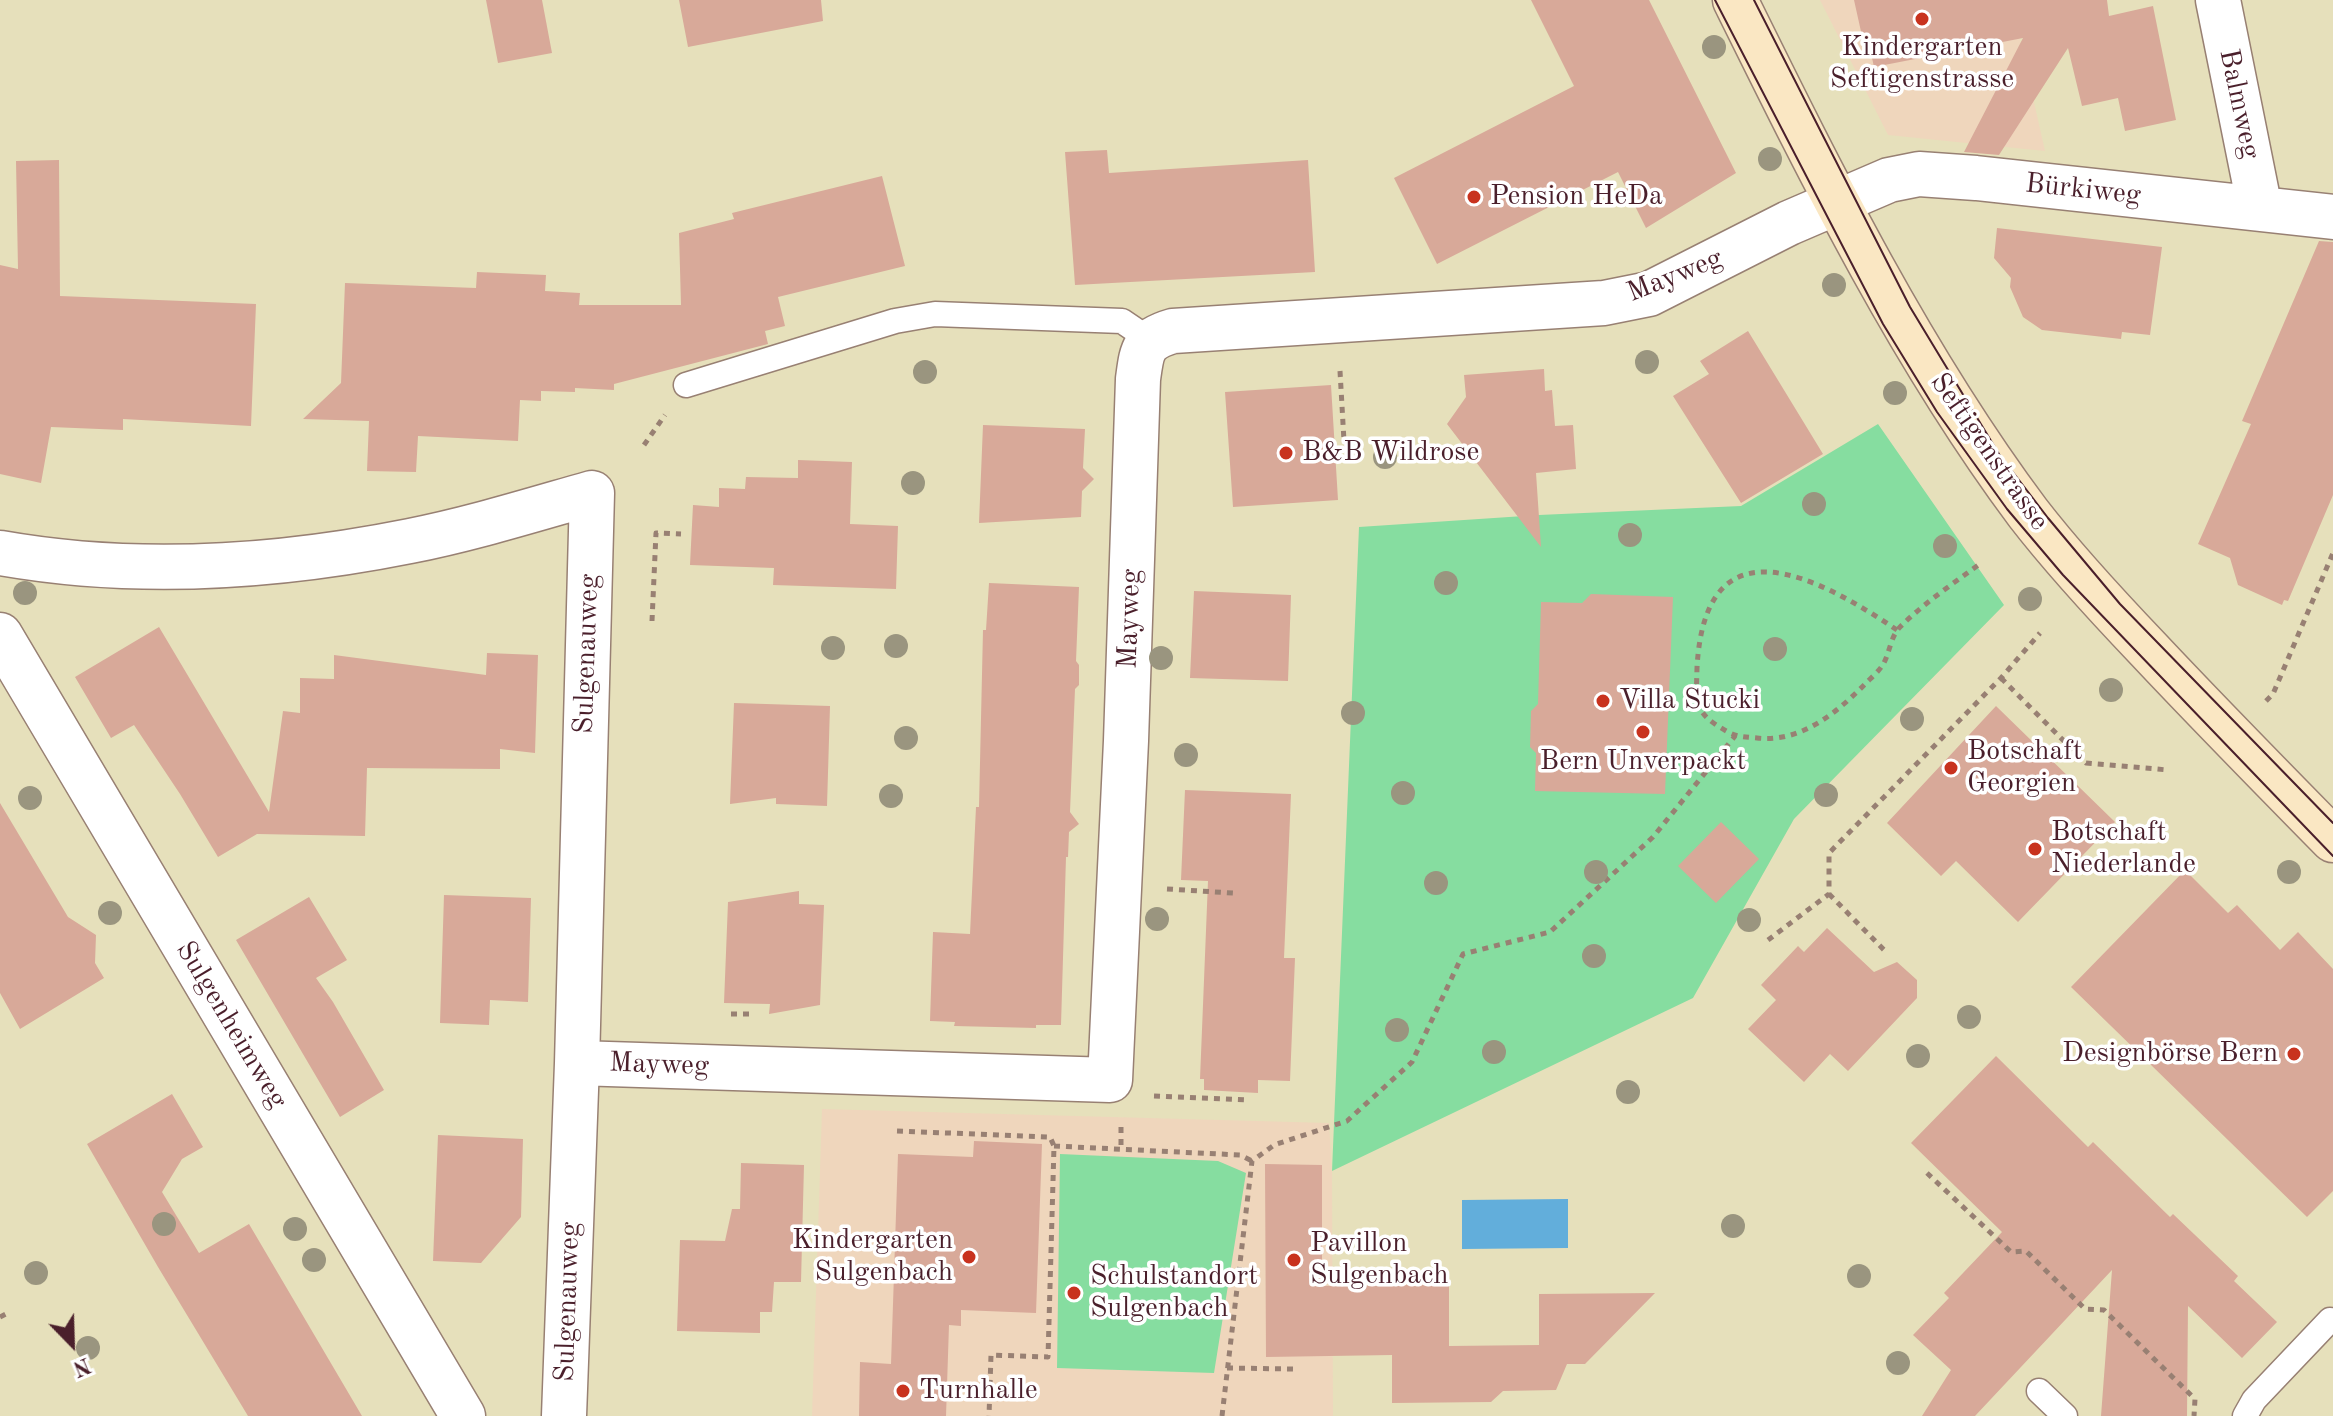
<!DOCTYPE html>
<meta charset="utf-8">
<style>
body{margin:0}
#map{position:relative;width:2333px;height:1416px;overflow:hidden;background:#e6e0bb;font-family:"Old Standard TT",serif}
canvas{display:block}
.north{position:absolute;left:32px;top:1304px;width:80px;height:80px;-webkit-text-stroke:6px #fff;paint-order:stroke;rotate:157deg;font-size:22px;font-weight:700;line-height:32px;text-align:center;color:#4a1f2b}
.north::after{content:'';display:block;margin:auto;width:28px;height:36px;background:#4a1f2b;clip-path:polygon(50% 0,100% 100%,50% 72%,0 100%)}
</style>
<div id="map">
<canvas width="2333" height="1416"></canvas>
<div class="north">N</div>
</div>
<script>
const context = document.querySelector('canvas').getContext('2d');
context.lineJoin = 'round';
function fill(path, color) { context.fillStyle = color; context.fill(path, 'evenodd'); }
function trace(path, color, width, dash) { context.strokeStyle = color; context.lineWidth = width; context.lineCap = dash ? 'butt' : 'round'; context.setLineDash(dash || []); context.stroke(path); }
function drawText(font, color, halo, rows, align = 'center') {
  context.font = font + ' "Old Standard TT",serif'; context.lineWidth = 7; context.setLineDash([]); context.textBaseline = 'middle'; context.strokeStyle = halo; context.fillStyle = color; for (const [text, x, y, turn = 0] of rows) {
    context.save(); context.translate(x, y); context.rotate((+turn || 0) * Math.PI / 180); context.textAlign = isNaN(turn) ? turn : align; if (halo) context.strokeText(text, 0, 0); context.fillText(text, 0, 0); context.restore();
  }
}
fill(new Path2D(`
 M1820 0H2011L2045 151 1888 135Z
 M822 1109 1329 1123 1332 1171 1333 1416H812Z`), '#efd6bc');
fill(new Path2D(`
 M1878 424 2004 605 1794 819 1693 998 1332 1171 1359 527 1539 515 1741 506Z
 M1060 1154 1218 1161 1246 1173 1214 1373 1057 1368Z`), '#86dda0');
fill(new Path2D(`
 M1568 1199V1248L1462 1249V1200Z`), '#62aedb');
fill(new Path2D(`
 M486 0H542L552 53 498 63Z
 M679 0H821L823 21 688 47Z
 M1531 0H1649L1736 173 1646 228 1618 172 1437 264 1394 178 1574 86Z
 M1854 0H2107L2109 16 2153 6 2176 120 2125 131 2118 98 2082 106 2068 48 1999 155 1964 152 2023 38 1874 67 1869 44 1864 45Z
 M1107 150 1109 173 1308 160 1315 272 1075 285 1065 152Z
 M59 160 60 296 256 304 251 426 123 419V430L51 427 41 483 0 474V265L18 269 16 161Z
 M882 176 905 266 778 297 785 326 765 331 768 344 614 384V390L575 388V392L541 391V401L520 400 518 441 418 436 416 472 367 471 369 421 303 419 341 383 345 283 476 288 477 272 546 275 545 291 580 293 579 305H681L679 233 734 219 732 213Z
 M1997 228 2162 247 2150 335 2122 332 2121 339 2042 330 2023 317 2010 287 2011 278 1994 258Z
 M2319 241 2333 242V495L2288 601 2284 600 2282 605 2238 585 2230 558 2198 544 2251 424 2242 421Z
 M1748 331 1823 454 1741 503 1673 396 1709 374 1700 361Z
 M1544 369 1545 391 1552 390 1555 426 1573 425 1576 469 1536 473 1541 547 1447 424 1466 397 1464 375Z
 M1331 385 1338 500 1233 507 1225 392Z
 M983 425 1085 429 1083 468 1094 479 1082 491 1081 517 979 523Z
 M798 460 852 462 850 524 898 526 896 589 773 585 774 568 690 565 693 505 719 507V488L745 489 746 477 798 478Z
 M989 583 1079 587 1076 661 1079 665V685L1075 689 1070 812 1079 824 1069 832 1068 857H1066L1061 1025H1036V1028L954 1026 955 1022 930 1021 933 932 970 934 976 807H979L983 630H986Z
 M1194 591 1291 595 1288 681 1190 678Z
 M1591 594 1673 597 1665 794 1535 791 1536 753 1530 747 1531 711 1538 704 1541 602 1582 603Z
 M159 627 269 812 283 711 300 713V678L334 679V655L486 675 487 653 538 655 535 753 500 749V769L367 768 365 836 257 834 218 857 180 794 134 725 111 738 75 677Z
 M734 703 830 706 827 806 776 804V798L730 804Z
 M1996 706 2115 822 2018 922 1956 861 1941 876 1887 823Z
 M1185 790 1291 794 1284 958H1295L1290 1081 1258 1080V1093L1204 1090V1079H1200L1208 881 1181 880Z
 M0 803 68 917 96 935 95 963 104 978 20 1029 0 993Z
 M1721 822 1759 859 1716 903 1678 866Z
 M2185 870 2228 913 2237 905 2280 950 2298 932 2333 969V1191L2307 1217 2071 987Z
 M799 891V904L824 905 820 1005 769 1014 770 1004 724 1003 728 902Z
 M444 895 531 898 528 1002 490 1000 489 1025 440 1023Z
 M309 897 347 960 316 978 333 1002 384 1090 340 1117 236 940Z
 M1827 928 1874 972 1897 962 1917 980V998L1848 1071 1830 1054 1804 1082 1748 1029 1776 1000 1761 985 1798 946 1804 952Z
 M1996 1056 2088 1147 2093 1142 2170 1217 2173 1214 2238 1276 2234 1281 2277 1322 2242 1358 2188 1306 2187 1416H2101L2112 1270 1975 1416H1922L1951 1370 1913 1335 1949 1298 1944 1293 2002 1232 1911 1143Z
 M172 1094 203 1147 182 1159 162 1192 199 1253 249 1224 362 1416H248L158 1267 87 1144Z
 M438 1135 523 1139 521 1217 481 1263 433 1261Z
 M974 1141 1042 1144 1036 1313 961 1310V1326L949 1325 946 1416H859L860 1362 891 1364 898 1154 973 1157Z
 M741 1163 804 1165 801 1282H774L772 1312H760V1333L677 1331 680 1240 725 1241 732 1209H740Z
 M1265 1164 1322 1165V1286L1449 1284V1346L1539 1345V1294L1655 1293 1585 1364H1567L1556 1390 1503 1391 1491 1402 1392 1403V1355L1266 1357Z`), '#d8a999');
const lane = new Path2D(`
 M686 385 895 321 935 314 1122 321 1150 340
 M2039 1391 2065 1416
 M2245 1416 2254 1400 2330 1320`);
const street = new Path2D(`
 M2218 0 2260 209
 M0 553C136 577 275 568 410 541 471 529 532 510 592 493L577 1063 564 1416
 M0 635 463 1416
 M577 1063 1110 1080 1126 741 1138 379C1142 350 1142 340 1173 331L1604 303 1649 294 1789 223 1889 180 1919 174 1976 178 2333 217`);
const secondary = new Path2D(`
 M1735 0C1822 176 1910 355 2028 513 2065 561 2107 606 2148 649 2209 714 2271 777 2333 840`);
trace(lane, '#988073', 27);
trace(street, '#988073', 47);
trace(secondary, '#988073', 47);
trace(new Path2D(`
 M1340 371 1344 441
 M644 445 665 415
 M652 621 656 533 681 534
 M1897 630C1817 576 1705 517 1697 668 1696 705 1694 713 1728 732 1737 737 1746 737 1757 738 1800 743 1837 713 1866 683 1871 678 1878 672 1882 666 1890 654 1890 637 1900 627 1924 603 1954 583 1981 563
 M2001 678 2086 763 2168 770
 M2266 701 2273 694 2333 553
 M1167 889 1233 893
 M1829 894 1887 953
 M1768 940 1829 894V853L2001 678 2040 633
 M731 1014H750
 M1154 1096 1249 1100
 M1121 1127V1150
 M897 1131 1050 1137 1054 1146 1048 1357 991 1355 989 1416
 M1054 1146 1240 1155 1252 1161
 M1927 1173 2011 1252 2026 1251 2085 1309 2104 1310 2195 1399 2194 1416
 M0 1317 6 1314
 M1227 1368 1293 1369
 M1222 1416 1252 1161 1274 1145 1347 1121 1412 1062 1463 954 1550 932 1653 837 1735 736`), '#988073', 5, [6, 6]);
trace(lane, '#fff', 24);
trace(street, '#fff', 44);
trace(secondary, '#fae7c3', 44);
trace(new Path2D(`
 M1715 0 1883 324 1937 412 2007 509 2063 575 2333 856
 M1754 0 1910 307 1999 454 2048 518 2120 604 2333 823`), '#4a1f2b', 2);
context.fillStyle = '#9a957f';
for (const [x, y] of [
 [1714,47],
 [1770,159],
 [1834,285],
 [1647,362],
 [925,372],
 [1895,393],
 [1385,457],
 [913,483],
 [1814,504],
 [1630,535],
 [1945,546],
 [1446,583],
 [25,593],
 [2030,599],
 [896,646],
 [833,648],
 [1775,649],
 [1161,658],
 [2111,690],
 [1353,713],
 [1912,719],
 [906,738],
 [1186,755],
 [1403,793],
 [1826,795],
 [891,796],
 [30,798],
 [1596,872],
 [2289,872],
 [1436,883],
 [110,913],
 [1157,919],
 [1749,920],
 [1594,956],
 [1969,1017],
 [1397,1030],
 [1494,1052],
 [1918,1056],
 [1628,1092],
 [164,1224],
 [1733,1226],
 [295,1229],
 [314,1260],
 [36,1273],
 [1859,1276],
 [88,1348],
 [1898,1363]
]) { context.beginPath(); context.arc(x, y, 12, 0, 2 * Math.PI); context.fill(); }
for (const [x, y, r, color] of [
 [1922,19,8,"#c8321e"],
 [1474,197,8,"#c8321e"],
 [1286,453,8,"#c8321e"],
 [1603,701,8,"#c8321e"],
 [1643,732,8,"#c8321e"],
 [1951,768,8,"#c8321e"],
 [2035,849,8,"#c8321e"],
 [2294,1054,8,"#c8321e"],
 [969,1257,8,"#c8321e"],
 [1294,1260,8,"#c8321e"],
 [1074,1293,8,"#c8321e"],
 [903,1391,8,"#c8321e"]
]) { const dot = new Path2D(); dot.arc(x, y, r, 0, 2 * Math.PI); context.fillStyle = color; context.fill(dot); trace(dot, '#fff', 3); }
drawText('28px', '#4a1f2b', '#fff', [
 ["Kindergarten",1922,48,"center"],
 ["Seftigenstrasse",1922,80,"center"],
 ["Pension HeDa",1490,197],
 ["B&B Wildrose",1302,453],
 ["Villa Stucki",1619,701],
 ["Botschaft",1967,752],
 ["Georgien",1967,784],
 ["Bern Unverpackt",1643,762,"center"],
 ["Botschaft",2051,833],
 ["Niederlande",2051,865],
 ["Designbörse Bern",2278,1054,"right"],
 ["Kindergarten",953,1241,"right"],
 ["Sulgenbach",953,1273,"right"],
 ["Pavillon",1310,1244],
 ["Sulgenbach",1310,1276],
 ["Schulstandort",1090,1277],
 ["Sulgenbach",1090,1309],
 ["Turnhalle",919,1391]
], 'left');
drawText('28px', '#4a1f2b', '#fff', [
 ["Balmweg",2239,104,78],
 ["Bürkiweg",2083,190,6],
 ["Mayweg",1675,276,-22],
 ["Seftigenstrasse",1989,452,55],
 ["Mayweg",1130,619,-88],
 ["Sulgenauweg",587,654,-88],
 ["Sulgenheimweg",231,1025,59],
 ["Mayweg",659,1065,2],
 ["Sulgenauweg",568,1302,-88]
]);
</script>
